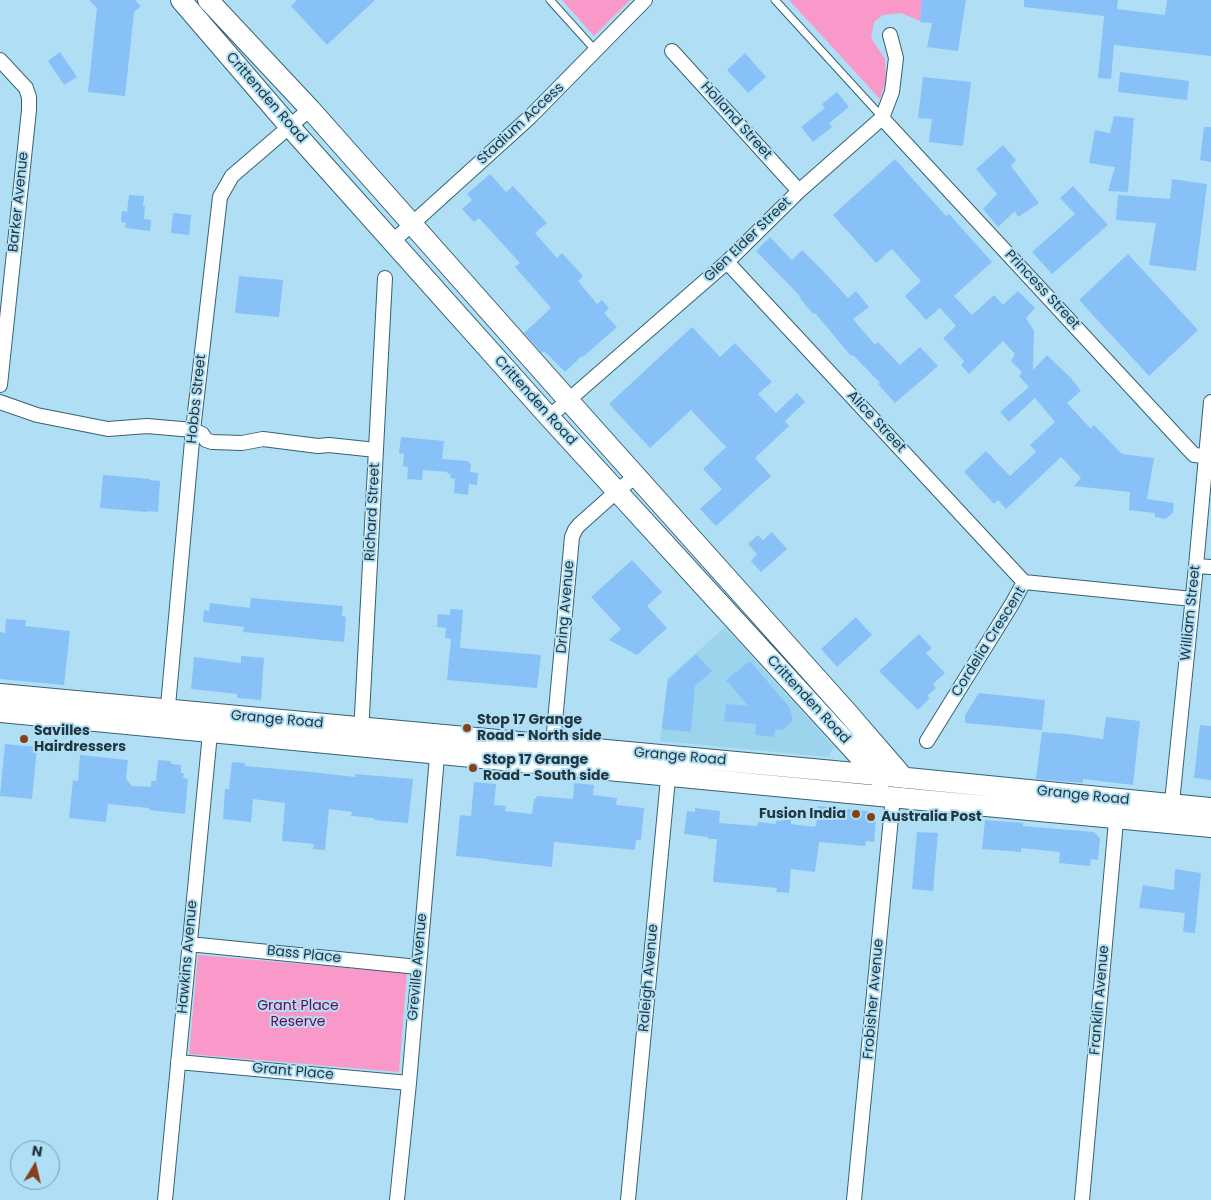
<!DOCTYPE html>
<style>
body{margin:0}
#map{position:relative;width:1211px;height:1200px;overflow:hidden;background:#b0dff5;font-family:Poppins,sans-serif}
canvas{display:block}
.north{position:absolute;left:10px;top:1140px;width:50px;height:50px;box-sizing:border-box;background:#b0dff5;border:1px solid #789bac;border-radius:50%;rotate:9deg;font-size:14px;font-weight:700;line-height:20px;text-align:center;color:#23363e}
.north::after{content:'';display:block;margin:auto;width:18px;height:22px;background:#864118;clip-path:polygon(50% 0,100% 100%,50% 72%,0 100%)}
</style>
<div id="map">
<canvas width="1211" height="1200"></canvas>
<div class="north">N</div>
</div>
<script>
const context = document.querySelector('canvas').getContext('2d');
context.lineJoin = 'round';
function fill(path, color) { context.fillStyle = color; context.fill(path, 'evenodd'); }
function trace(path, color, width, dash) { context.strokeStyle = color; context.lineWidth = width; context.lineCap = dash ? 'butt' : 'round'; context.setLineDash(dash || []); context.stroke(path); }
function drawText(font, color, halo, rows, align = 'center') {
  context.font = font + ' Poppins,sans-serif'; context.lineWidth = 4; context.setLineDash([]); context.textBaseline = 'middle'; context.strokeStyle = halo; context.fillStyle = color; for (const [text, x, y, turn = 0] of rows) {
    context.save(); context.translate(x, y); context.rotate((+turn || 0) * Math.PI / 180); context.textAlign = isNaN(turn) ? turn : align; if (halo) context.strokeText(text, 0, 0); context.fillText(text, 0, 0); context.restore();
  }
}
fill(new Path2D(`
 M725 627 834 747 829 757 660 741 667 679Z`), '#9cd4ed');
fill(new Path2D(`
 M562 0H630L594 36Z
 M789 0H922L920 21 901 13 883 15 874 22 871 38 885 59 886 80 880 99Z
 M198 955 407 973 399 1072 189 1054Z`), '#f899ca');
fill(new Path2D(`
 M89 0H135L141 6 134 12 125 96 88 92 97 8Z
 M297 0H375L327 45 291 6Z
 M922 0H966L958 51 927 47 932 23 920 22Z
 M1024 0H1118L1117 9 1165 15 1167 0H1211V56L1114 45 1111 79 1098 78 1104 16 1024 7Z
 M60 52 77 77 64 85 48 61Z
 M745 53 766 77 748 93 727 70Z
 M1120 72 1189 81 1187 100 1118 92Z
 M923 77 971 82 963 146 929 142 932 119 918 118Z
 M837 92 849 107 829 123 832 127 813 142 801 127 825 108 822 104Z
 M1114 116 1134 118 1128 192 1108 191 1115 167H1114L1089 163 1095 130 1110 133Z
 M1204 127H1211V162L1200 160Z
 M1003 145 1016 160 1011 166 1039 203 1018 217 1015 211 998 227 983 209 997 194 976 169Z
 M895 159 946 216 949 214 992 262 954 296 972 315 994 295 1003 305 1018 291 1035 308 1026 318 1034 331 1033 370 1047 355 1071 378 1081 391 1067 403 1091 429 1094 425 1122 454 1154 458 1147 499 1174 503 1173 513 1165 519 1155 517V513L1129 510 1130 492 1074 486 1081 478 1061 457 1006 509 998 500 994 504 964 472 986 451 1010 476 1036 452 1030 445 1055 422 1035 398 1009 422 1000 412 1029 387 1019 376 1022 372 1011 361 1015 354 1003 341 969 374 961 365 964 361 943 338 956 326 940 308 926 320 905 296 921 281 892 249 876 263 833 215Z
 M490 174 506 192 513 186 547 223 535 233 557 258 562 253 583 276 578 281 597 304 602 300 609 308 604 313 617 327 583 357 582 356 565 372 544 351 542 353 524 333 551 308 515 267 520 263 479 218 474 222 462 209 472 200 467 194Z
 M1172 179 1207 184 1196 271 1149 265 1156 223 1116 220 1118 195 1170 199Z
 M1073 186 1108 225 1052 274 1032 252 1075 214 1060 198Z
 M129 195 144 196 143 206H145L144 219 151 220 150 231 125 228 126 223 121 222 122 211 127 212Z
 M173 213 191 215 189 235 171 233Z
 M770 237 792 260 802 250 826 274 848 298 856 291 869 307 853 319 875 345 878 342 900 365 920 347 938 366 895 403 878 384 880 383 853 355 851 356 815 313 813 314 799 297 800 296 756 251Z
 M1128 254 1198 330 1149 376 1079 300Z
 M239 276 283 280 279 317 235 313Z
 M692 327 720 357 735 343 772 382 758 394 776 413 797 393 805 402 785 421 789 426 755 458 771 476 716 526 700 509 722 489 703 469 726 447 691 410 650 448 609 404Z
 M401 437 444 441 442 459 468 461 471 465 470 472 478 473 477 485 469 484 468 495 454 493 455 479 450 478 451 474H447L448 472 423 470 422 480 407 479 408 467 403 466 404 454 399 453Z
 M103 475 150 479V480L160 481 158 512 147 511V512L100 508Z
 M772 532 787 549 761 572 751 561 757 554 748 544 758 535 763 540Z
 M632 560 662 592 647 606 667 628 637 655 609 640 621 629 591 597Z
 M251 598 343 606 342 616 346 617 344 642 243 632 244 627 203 622 204 610 209 611 210 603 250 608Z
 M450 609 463 610 460 648 541 655 537 688 447 680 451 639 445 638 446 628 437 627 438 614 450 615Z
 M856 617 872 635 837 667 821 649Z
 M6 619 26 620 25 626 70 631 64 685 0 679V632L5 633Z
 M919 634 932 648 926 653 945 673 933 684 936 688 927 696 930 698 918 710 879 671Z
 M696 654 712 671 695 686 691 732 662 729 668 680Z
 M241 656 264 658 261 700 237 698V694L191 689 194 657 241 663Z
 M750 661 789 707 793 720 782 730 775 729 774 737 755 735 756 724 724 721 726 704 748 706 726 680Z
 M979 693 1045 700 1042 730 965 723V715Z
 M1106 717 1140 721 1133 785 1083 779V783L1036 779 1042 732 1068 734 1103 739Z
 M1200 725 1211 726V780L1194 778Z
 M5 744 37 747 32 799 0 796Z
 M80 755 128 760 126 779 132 786 151 787V781H156L158 760 171 761V764L181 765V773H184L183 778 188 779 185 814 149 810V808L108 804 106 822 69 818 73 780 78 781Z
 M232 762 245 763V766L312 772 355 777V774L413 779 408 823 374 820V818L351 816 352 812 329 809 325 850 313 849 314 844 282 841 285 803 253 799 251 822 223 819 225 789H229Z
 M474 782 496 784 494 805 506 806 505 811 532 814 534 799H536L537 796 573 799 574 783 594 785 593 795 617 798 616 805 644 808 641 840H636L635 850 554 842 552 867 489 860V859L456 856 460 815 471 816Z
 M818 806 868 811 876 818 874 842 866 841 865 846 819 842 815 872 791 869 789 893 776 892 777 888 713 882 717 839H708V837L684 834 687 811 695 812V808L720 811 719 823 757 826 758 822 776 824V821L791 819V824L814 827V826H816Z
 M985 820 1023 823V826L1094 832 1100 839 1098 860 1091 859 1090 866 1059 863 1060 852 1021 848V852L982 849Z
 M917 832 938 833 933 891 912 889Z
 M1175 869 1201 873 1195 933 1183 932 1185 913 1139 908 1143 885 1174 890Z`), '#88c1f8');
const service = new Path2D(`
 M550 0 596 51
 M775 0 882 117`);
const minor = new Path2D(`
 M672 51 799 191
 M0 60 26 88 29 97V110L0 385
 M882 118 1194 455 1205 456
 M392 242 530 117 645 0
 M727 262 1024 582
 M0 402 37 415 108 429 147 426 193 430 202 434 206 440 212 442 242 443 263 439 318 446 329 445 376 450
 M549 417 727 262 799 191 882 118 892 92 896 58 890 35
 M1196 566 1211 567
 M167 717 193 430 220 197 232 176 310 109
 M361 734 385 278
 M927 741 1012 604 1024 582 1192 599
 M552 754 572 537 575 530 579 525 616 492 636 476
 M1171 812 1196 566 1211 402
 M189 944 418 967
 M178 1062 409 1083
 M165 1200 211 723
 M397 1200 409 1083 438 745
 M628 1200 669 768
 M854 1200 893 797
 M1082 1200 1117 810`);
const secondary = new Path2D(`
 M181 0 290 127 549 417 881 780
 M208 0 310 109 568 400 847 712 904 778
 M0 694 877 775 1211 808
 M0 712 922 800 1211 827`);
trace(service, '#356174', 9);
trace(minor, '#356174', 16);
trace(secondary, '#356174', 22);
trace(service, '#fff', 7);
trace(minor, '#fff', 14);
trace(secondary, '#fff', 20);
for (const [x, y, r, color] of [
 [467,728,5,"#864118"],
 [24,739,5,"#864118"],
 [473,768,5,"#864118"],
 [856,814,5,"#864118"],
 [871,817,5,"#864118"]
]) { const dot = new Path2D(); dot.arc(x, y, r, 0, 2 * Math.PI); context.fillStyle = color; context.fill(dot); trace(dot, '#b0dff5', 2); }
drawText('14px', '#23363e', '#b0dff5', [
 ["Crittenden Road",266,98,49],
 ["Holland Street",736,121,48],
 ["Stadium Access",521,124,-43],
 ["Barker Avenue",19,202,-84],
 ["Glen Elder Street",748,240,-44],
 ["Princess Street",1042,290,47],
 ["Hobbs Street",197,399,-84],
 ["Crittenden Road",535,401,48],
 ["Alice Street",876,422,47],
 ["Richard Street",373,512,-87],
 ["Dring Avenue",566,607,-85],
 ["William Street",1191,613,-84],
 ["Cordelia Crescent",989,642,-58],
 ["Crittenden Road",808,700,47],
 ["Grange Road",277,720,5],
 ["Grange Road",680,757,5],
 ["Grange Road",1083,796,6],
 ["Bass Place",304,955,6],
 ["Hawkins Avenue",188,957,-85],
 ["Greville Avenue",418,967,-85],
 ["Raleigh Avenue",649,978,-85],
 ["Frobisher Avenue",874,999,-85],
 ["Franklin Avenue",1100,1000,-85],
 ["Grant Place",293,1072,5]
]);
drawText('bold 14px', '#23363e', '#b0dff5', [
 ["Stop 17 Grange",477,720],
 ["Road - North side",477,736],
 ["Savilles",34,731],
 ["Hairdressers",34,747],
 ["Stop 17 Grange",483,760],
 ["Road - South side",483,776],
 ["Fusion India",846,814,"right"],
 ["Australia Post",881,817]
], 'left');
drawText('14px', '#73004d', '#b0dff5', [
 ["Grant Place",298,1006],
 ["Reserve",298,1022]
]);
</script>
